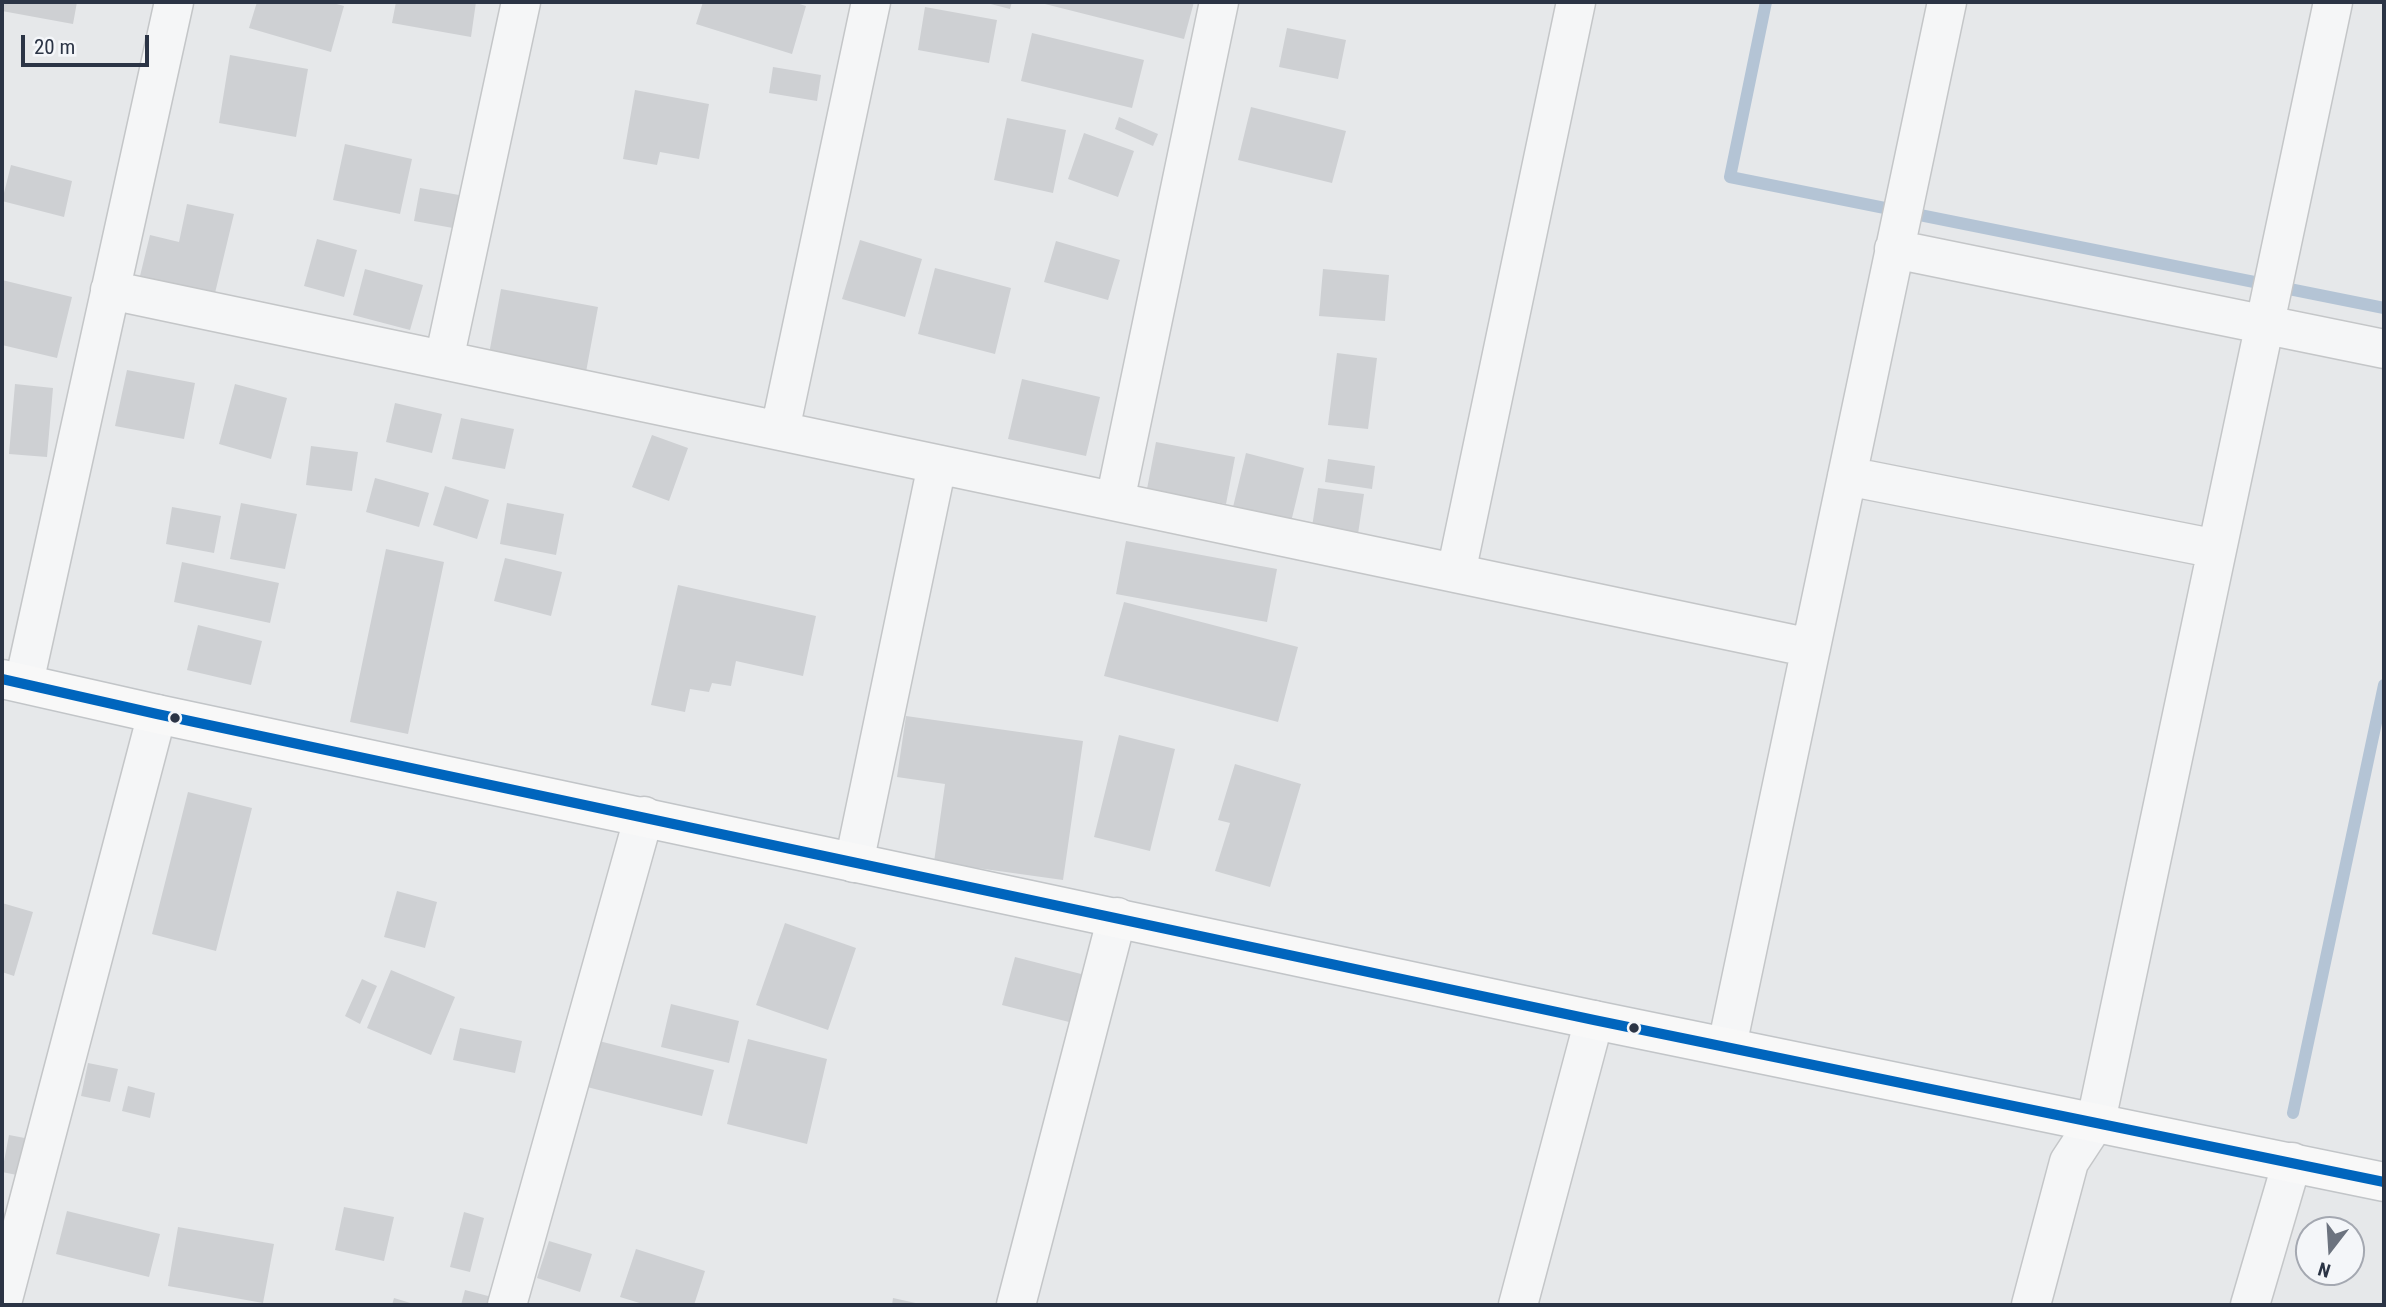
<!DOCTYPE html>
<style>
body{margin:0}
#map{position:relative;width:2386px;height:1307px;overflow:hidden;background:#e6e8ea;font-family:"Roboto Condensed",sans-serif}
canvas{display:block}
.frame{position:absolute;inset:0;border:4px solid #2b3445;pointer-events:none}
.north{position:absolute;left:2295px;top:1216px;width:70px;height:70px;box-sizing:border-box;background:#f4f6f9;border:2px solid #a4a8b1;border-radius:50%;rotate:197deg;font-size:19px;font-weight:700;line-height:28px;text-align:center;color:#2b3445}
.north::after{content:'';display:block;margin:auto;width:24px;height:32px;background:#6c737f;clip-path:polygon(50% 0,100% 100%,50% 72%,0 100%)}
.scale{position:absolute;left:21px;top:35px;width:128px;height:32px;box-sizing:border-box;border:4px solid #2b3445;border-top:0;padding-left:9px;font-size:21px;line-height:24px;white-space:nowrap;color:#2b3445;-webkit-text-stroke:5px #f4f6f9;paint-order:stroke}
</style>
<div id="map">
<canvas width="2386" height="1307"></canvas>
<div class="frame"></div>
<div class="north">N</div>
<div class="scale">20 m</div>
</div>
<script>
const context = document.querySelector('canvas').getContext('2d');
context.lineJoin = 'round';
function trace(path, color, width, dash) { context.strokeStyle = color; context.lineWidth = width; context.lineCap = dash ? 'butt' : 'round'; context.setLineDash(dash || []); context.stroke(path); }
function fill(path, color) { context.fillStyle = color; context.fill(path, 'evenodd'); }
trace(new Path2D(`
 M1766 2 1730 177 2384 308
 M2293 1113 2384 685`), '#b4c4d5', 12);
fill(new Path2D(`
 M2 2H77L73 24 2 11Z
 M257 2H329L344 6 331 52 249 28Z
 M396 2H476L471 37 392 23Z
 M703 2H793L806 6 792 54 696 24Z
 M983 2H1012L1010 9Z
 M1037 2H1194L1184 39Z
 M925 7 997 20 989 63 918 50Z
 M1287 28 1346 40 1338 79 1279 67Z
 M1032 33 1144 60 1132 108 1021 81Z
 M230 55 308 69 296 137 219 123Z
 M773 67 821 75 817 101 769 93Z
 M635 90 709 104 699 159 660 152 657 165 623 159Z
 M1251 107 1346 131 1332 183 1238 160Z
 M1119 117 1158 134 1153 146 1115 129Z
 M1007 118 1066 130 1053 193 994 180Z
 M1084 133 1134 151 1118 197 1068 179Z
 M345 144 412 159 400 214 333 200Z
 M11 165 72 181 64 217 2 201Z
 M420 188 459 195 453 228 414 221Z
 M187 204 234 214 215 293 140 276 150 235 179 242Z
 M317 239 357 250 344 297 304 286Z
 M860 240 922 259 905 317 842 299Z
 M1056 241 1120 260 1108 300 1044 282Z
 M935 268 1011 288 995 354 918 334Z
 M365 269 423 285 410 330 353 315Z
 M1323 269 1389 275 1385 321 1319 316Z
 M2 280 72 297 57 358 2 345Z
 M501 289 598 307 586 372 489 354Z
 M1337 353 1377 358 1368 429 1328 425Z
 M127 370 195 383 184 439 115 426Z
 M1022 379 1100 397 1086 456 1008 439Z
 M15 384 53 388 47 457 9 454Z
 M235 384 287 398 271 459 219 444Z
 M395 403 442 414 432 453 386 442Z
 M461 418 514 429 505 469 452 459Z
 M652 435 688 448 669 501 632 487Z
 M1156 442 1235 457 1226 504 1147 489Z
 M311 446 358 452 352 491 306 485Z
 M1246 453 1304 468 1291 522 1233 507Z
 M1328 459 1375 466 1372 489 1325 482Z
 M375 478 429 493 419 527 366 512Z
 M445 486 489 500 477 539 433 525Z
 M1318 488 1364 494 1358 534 1312 527Z
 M241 503 297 514 285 569 230 559Z
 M507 503 564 514 556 555 500 544Z
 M172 507 221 516 214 553 166 544Z
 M1126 541 1277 569 1267 622 1116 594Z
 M386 549 444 562 408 734 350 722Z
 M505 558 562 572 551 616 494 601Z
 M182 562 279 583 270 623 174 602Z
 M678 585 816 616 803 676 736 661 731 686 712 683 709 692 690 689 685 712 651 705Z
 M1124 602 1298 647 1278 722 1104 676Z
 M198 625 262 641 251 685 187 670Z
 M906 716 1083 741 1063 880 934 862 945 784 897 777Z
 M1119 735 1175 749 1150 851 1094 837Z
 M1235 764 1301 784 1270 887 1215 871 1230 823 1218 820Z
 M188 792 252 808 216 951 152 934Z
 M397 891 437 902 425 948 384 937Z
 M2 903 33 912 14 976 2 972Z
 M785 923 856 948 828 1030 756 1005Z
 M1015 957 1085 975 1073 1023 1002 1005Z
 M391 970 455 997 431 1055 367 1028Z
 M362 979 377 986 360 1024 345 1016Z
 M671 1004 739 1021 729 1063 661 1047Z
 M460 1028 522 1041 515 1073 453 1060Z
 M748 1039 827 1059 807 1144 727 1124Z
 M595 1040 714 1070 702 1116 583 1086Z
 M88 1063 118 1069 110 1102 81 1096Z
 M128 1086 155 1093 150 1118 122 1111Z
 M9 1135 30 1139 22 1176 2 1172Z
 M344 1207 394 1217 384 1261 335 1250Z
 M67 1211 160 1234 149 1277 56 1254Z
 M464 1212 484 1218 470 1272 450 1267Z
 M178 1227 274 1244 263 1303 168 1286Z
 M549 1241 592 1254 580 1292 537 1278Z
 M636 1249 705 1271 694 1305H646L620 1297Z
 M465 1290 492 1297 490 1305H461Z
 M394 1298 417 1305H392Z
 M893 1298 920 1304V1305H892Z`), '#ced0d3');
const minor = new Path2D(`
 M1894 249 2384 349
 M110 290 1811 648
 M444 360 521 2
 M780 430 871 2
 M1847 476 2217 549
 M1115 501 1219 2
 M1456 573 1576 2
 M24 683 174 2
 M854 863 937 465
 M1727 1046 1947 2
 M2 1303 157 714
 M507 1305 644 816
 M1016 1305 1117 917
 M1518 1305 1594 1020
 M2031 1305 2069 1162 2096 1121 2333 2
 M2250 1305 2292 1162`);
const major = new Path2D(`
 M2 679 157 714 1594 1020 2384 1182`);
trace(minor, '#c4c6c8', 41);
trace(major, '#c2c5c8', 41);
trace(minor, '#f5f6f7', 38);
trace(major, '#f8f8f8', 38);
trace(new Path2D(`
 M2 679 157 714 1594 1020 2384 1182`), '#0065bd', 10);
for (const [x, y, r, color] of [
 [175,718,6,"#2b3445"],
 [1634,1028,6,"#2b3445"]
]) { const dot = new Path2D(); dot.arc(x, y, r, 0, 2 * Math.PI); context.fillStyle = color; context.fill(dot); trace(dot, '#f4f6f9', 2.5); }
</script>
